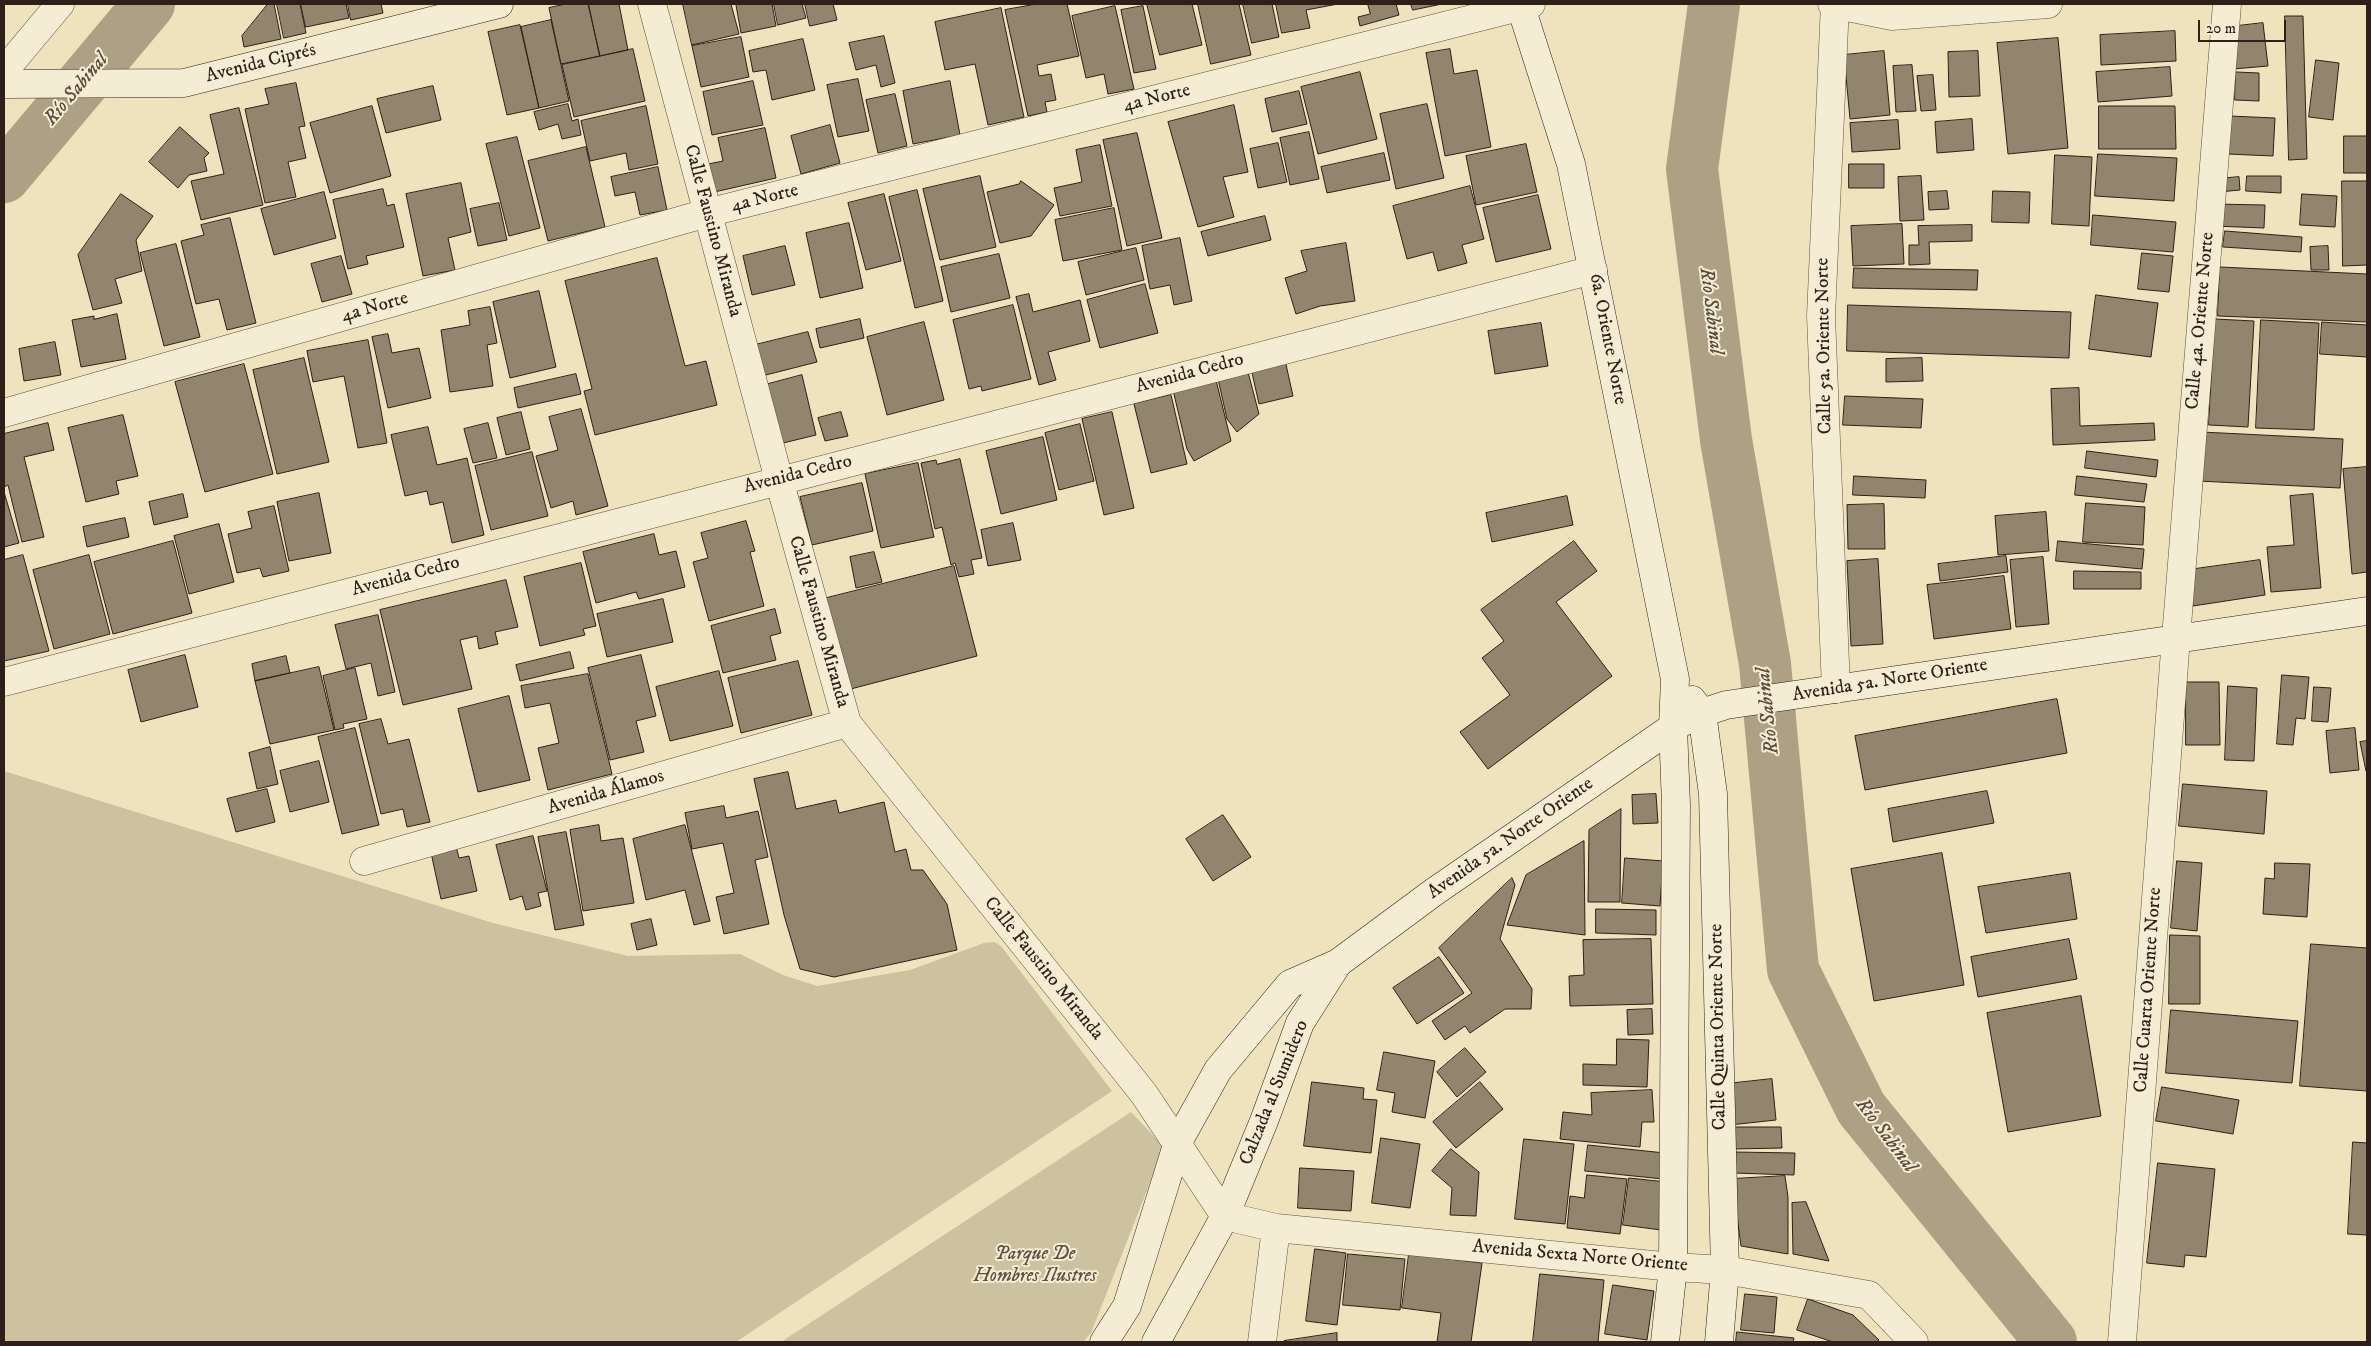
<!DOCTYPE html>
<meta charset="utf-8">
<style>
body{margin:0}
#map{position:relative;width:2371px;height:1346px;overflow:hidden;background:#eee3bc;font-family:"IM FELL DW Pica",serif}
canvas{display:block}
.frame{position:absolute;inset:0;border:5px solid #2e1f19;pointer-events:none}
.scale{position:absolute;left:2198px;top:20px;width:88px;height:22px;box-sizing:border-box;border:2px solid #2e1f19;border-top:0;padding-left:6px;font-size:15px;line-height:18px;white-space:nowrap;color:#2e1f19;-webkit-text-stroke:4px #f4edd3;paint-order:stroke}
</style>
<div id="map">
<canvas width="2371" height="1346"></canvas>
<div class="frame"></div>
<div class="scale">20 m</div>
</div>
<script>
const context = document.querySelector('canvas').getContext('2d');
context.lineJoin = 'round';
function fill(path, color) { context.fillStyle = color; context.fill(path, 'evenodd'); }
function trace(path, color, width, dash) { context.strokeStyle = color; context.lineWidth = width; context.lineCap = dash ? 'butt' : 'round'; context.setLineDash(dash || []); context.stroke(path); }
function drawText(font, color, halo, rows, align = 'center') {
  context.font = font + ' "IM FELL DW Pica",serif'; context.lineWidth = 4; context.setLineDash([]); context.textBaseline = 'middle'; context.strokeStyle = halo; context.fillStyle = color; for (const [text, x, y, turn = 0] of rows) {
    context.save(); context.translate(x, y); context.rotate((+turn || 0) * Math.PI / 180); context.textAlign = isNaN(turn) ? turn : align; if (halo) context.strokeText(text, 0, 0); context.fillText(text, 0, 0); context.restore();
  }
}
fill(new Path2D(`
 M4 771 493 923 628 956 740 954 783 975 817 986 910 970 984 943 994 942 1001 946 1112 1091 736 1342H4Z
 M1131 1112 1164 1147 1091 1333 1083 1342H781Z`), '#cdc2a0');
trace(new Path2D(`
 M1714 4 1692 169 1726 440 1765 664 1793 970 1861 1108 2051 1342
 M4 177 149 4`), '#ada085', 52);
const building = new Path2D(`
 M268 4H274L281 39 244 47 242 36Z
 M277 4H300L306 33 284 38Z
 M301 4H346L349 18 306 27Z
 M348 4H381L383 13 351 20Z
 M566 4H588L600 56 561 64 549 8Z
 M589 4H619L628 50 600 56Z
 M683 4H731L739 34 692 45Z
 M741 4H772L776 26 741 33 736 5Z
 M774 4H802L806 18 778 25Z
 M805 4H833L837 20 810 26Z
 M1037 4H1067L1079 56 1037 65 1039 76 1051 74 1056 100 1045 102 1047 112 1028 116 1005 10Z
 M1147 4H1192L1202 45 1160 55Z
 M1198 4H1239L1251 55 1211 64Z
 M1243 4H1272L1279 37 1252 43Z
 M1276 4H1338L1306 10 1310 28 1282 33Z
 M1368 4H1396L1399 15 1360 26 1358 17 1370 14Z
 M1411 4H1442L1413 10Z
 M1115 6 1134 89 1108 94 1104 74 1086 78 1072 16Z
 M1143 6 1156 69 1134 73 1121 10Z
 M1001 8 1024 117 988 125 975 64 945 70 935 22Z
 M2285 16H2303L2307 159 2289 160Z
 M551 20 569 101 539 108 521 27Z
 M2263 23 2268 66 2233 69 2229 27Z
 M520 25 539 108 507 115 488 32Z
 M2175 31 2176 61 2101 65 2100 35Z
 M884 36 895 83 881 87 876 65 856 70 849 43Z
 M741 37 749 77 701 87 692 46Z
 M2058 38 2068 148 2008 154 1997 43Z
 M803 39 815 90 772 100 766 70 753 72 749 51Z
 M633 49 645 101 574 117 562 65Z
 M1450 49 1454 74 1477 70 1491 147 1445 156 1426 53Z
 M1884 51 1890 115 1850 119 1844 55Z
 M1978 51 1980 96 1949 97 1948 52Z
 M2316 60 2339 63 2333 120 2309 117Z
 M1912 65 1916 111 1896 112 1893 66Z
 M2170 67 2172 96 2098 102 2096 72Z
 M1360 72 1377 139 1318 154 1301 87Z
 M2236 72 2259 73V101L2235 100Z
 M1933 75 1936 110 1921 111 1917 76Z
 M858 79 869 131 838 137 827 85Z
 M753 81 763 125 712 135 703 92Z
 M950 81 960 135 913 144 903 91Z
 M296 83 305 126 299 127 306 158 288 162 296 197 265 203 245 109 269 104 265 89Z
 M433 86 441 120 386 133 377 99Z
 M1299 91 1307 124 1272 132 1265 99Z
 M895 94 907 146 878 153 866 100Z
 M568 104 572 121 578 119 581 135 562 139 558 124 539 130 534 112Z
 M1427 104 1444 178 1396 189 1380 114Z
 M1234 105 1248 172 1223 177 1234 217 1198 227 1168 122Z
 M372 106 391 176 330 193 310 123Z
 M646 106 658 164 629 170 626 153 590 161 581 121Z
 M2099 106H2175L2176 149H2099Z
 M239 108 263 205 201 220 191 181 224 174 210 115Z
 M2229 116 2275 118 2273 156 2227 154Z
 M1972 119 1974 150 1937 153 1935 122Z
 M1898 120 1900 149 1852 152 1850 123Z
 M830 125 840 163 801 174 791 136Z
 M180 127 209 153 204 158 207 171 189 175 178 188 149 162Z
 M765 128 776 178 710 193 703 165 723 161 718 138Z
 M1309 132 1319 179 1290 185 1280 138Z
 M1137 133 1162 238 1127 246 1103 140Z
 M2344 136H2367V173H2344Z
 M517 137 540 228 509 236 486 144Z
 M1278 143 1287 182 1258 188 1250 149Z
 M1526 144 1537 192 1476 205 1466 156Z
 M1100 145 1112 206 1060 216 1054 188 1082 182 1076 150Z
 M586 147 605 227 548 241 528 161Z
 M1384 153 1390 180 1327 193 1321 167Z
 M2098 154 2177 158 2174 201 2095 196Z
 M2055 155 2092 157 2089 226 2052 224Z
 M1849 164H1884V188H1849Z
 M658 167 667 210 640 215 635 192 615 196 611 177Z
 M980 176 996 247 940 260 923 189Z
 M1921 176 1924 220 1900 221 1898 177Z
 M2247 176H2281V193L2246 191Z
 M2239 177 2240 190 2219 192 2218 179Z
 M1021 181 1054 205 1031 236 1000 243 987 192 1019 184Z
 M2342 181H2367V265L2343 266Z
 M461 183 471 232 448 238 455 270 423 276 406 194Z
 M1470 186 1484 239 1462 245 1467 263 1438 271 1433 252 1407 259 1393 206Z
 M383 189 387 206 394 204 404 247 366 256 368 264 348 269 333 200Z
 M917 190 943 301 915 308 889 197Z
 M1947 191 1949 209 1929 210 1928 192Z
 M1993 191 2030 192 2029 223 1992 222Z
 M324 192 336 238 274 255 261 209Z
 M121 194 153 216 136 240 142 271 115 279 122 303 93 310 78 255Z
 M884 194 901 261 866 270 848 203Z
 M2302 194 2337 196 2335 227 2300 225Z
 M1538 195 1551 249 1496 262 1483 208Z
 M499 203 507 240 478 246 470 209Z
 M2214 204 2265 205 2264 228 2214 226Z
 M1114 208 1122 250 1063 261 1055 220Z
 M2093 215 2176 222 2173 252 2091 245Z
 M1265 216 1271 240 1208 256 1201 232Z
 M230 218 256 323 227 330 219 299 196 304 181 241 204 235 201 225Z
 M849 223 863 288 820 298 806 233Z
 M1902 224 1904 264 1853 266 1851 226Z
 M1972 225V241L1929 242 1930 264 1909 265V245H1919L1918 226Z
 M2225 231 2302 237 2301 252 2223 247Z
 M1180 238 1192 301 1174 305 1170 285 1150 289 1142 246Z
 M1346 243 1355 301 1320 306 1296 314 1285 278 1307 271 1301 251Z
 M176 244 200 337 164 346 140 253Z
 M785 246 795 285 752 295 743 256Z
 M2328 246 2329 270H2311L2310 247Z
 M1136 248 1144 280 1086 295 1078 262Z
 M2142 253 2173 256 2169 292 2138 289Z
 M999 254 1010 298 951 312 941 267Z
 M341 256 352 294 322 302 311 264Z
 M657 258 685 366 706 361 717 405 595 435 584 391 592 389 565 281Z
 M2220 267 2367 274V322L2218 316Z
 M1854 268 1978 270 1977 290 1853 288Z
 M1145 284 1158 333 1100 348 1087 300Z
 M539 291 556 367 510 378 493 302Z
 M1029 294 1033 312 1080 300 1090 341 1048 352 1056 380 1039 385 1016 297Z
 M2096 295 2158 303 2151 357 2089 349Z
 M1013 305 1031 379 982 391 981 386 969 389 953 320Z
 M1848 305 2071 312 2069 358 1847 351Z
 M490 307 497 343 487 345 493 386 450 392 441 330 470 325 468 311Z
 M117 314 126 359 81 367 72 320 94 316V319Z
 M860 319 864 338 820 348 816 329Z
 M2215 319 2254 321 2248 427 2209 425Z
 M2261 320 2319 323 2314 430 2256 428Z
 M924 322 944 400 887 415 867 337Z
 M2322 322 2367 325V357L2320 354Z
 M1541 323 1548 366 1495 374 1488 331Z
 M808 332 817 362 758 377 751 346Z
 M388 334 392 353 419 348 431 398 388 408 372 337Z
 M368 340 387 443 358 448 344 376 313 382 307 351Z
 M55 342 61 375 24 381 19 349Z
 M304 358 329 462 277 474 253 370Z
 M1922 358 1923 381 1886 382V359Z
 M1285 360 1293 396 1259 404 1251 368Z
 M244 364 273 474 205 492 175 382Z
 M1248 372 1259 414 1237 432 1227 419 1218 379Z
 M576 374 581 394 518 408 514 388Z
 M802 375 816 435 775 445 761 386Z
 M1216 380 1231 441 1194 461 1187 449 1173 390Z
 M2079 388 2080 426 2154 423 2155 440 2053 445 2051 389Z
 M1171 395 1187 464 1151 473 1134 404Z
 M1845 396 1923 399 1921 428 1843 425Z
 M581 409 608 506 576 515 573 501 551 508 536 456 558 450 549 417Z
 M521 412 530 449 506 455 497 418Z
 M841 412 848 436 825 441 818 418Z
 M1112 412 1134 508 1104 515 1082 419Z
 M123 415 138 476 116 481 119 494 86 502 68 428Z
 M48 423 54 450 24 457 44 537 22 542 8 485 4 487V434Z
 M488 423 497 458 473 463 464 429Z
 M1080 424 1094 481 1059 490 1045 433Z
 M428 427 437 465 467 458 484 535 452 543 443 502 430 505 427 491 405 496 391 435Z
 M2201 432 2343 439 2340 488 2198 481Z
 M1043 437 1057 500 1001 514 986 451Z
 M2087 451 2158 460 2156 477 2085 468Z
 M532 452 548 516 491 530 475 466Z
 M960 459 982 558 971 560 974 574 959 577 955 563 951 565 942 527 935 529 921 463 936 460 937 464Z
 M918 463 934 537 881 548 865 474Z
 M2367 467V572L2352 574 2343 469Z
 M1854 476 1926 480 1925 498 1853 495Z
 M2077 476 2147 484 2144 502 2075 495Z
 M862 483 873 531 812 545 800 497Z
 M4 492 19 543 4 547Z
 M319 493 331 553 289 561 277 502Z
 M183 494 188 517 154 525 149 502Z
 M2313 494 2321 588 2271 592 2267 547 2294 545 2290 496Z
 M1567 496 1573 525 1492 542 1486 513Z
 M2086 503 2145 507 2143 545 2083 542Z
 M1884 504 1885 549H1848L1847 505Z
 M274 506 289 571 263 577 260 568 237 573 228 534 252 528 248 512Z
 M2046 512 2049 551 1998 555 1995 516Z
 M125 518 129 537 87 547 83 527Z
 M746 521 755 551 750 552 764 606 709 621 693 562 708 558 701 533Z
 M1013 523 1021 560 988 566 981 530Z
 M219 524 234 582 189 594 174 536Z
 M654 534 659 555 676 551 685 587 639 599 636 592 596 603 583 552Z
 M173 541 192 613 113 634 94 562Z
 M1574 541 1597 571 1556 602 1612 676 1488 769 1460 732 1510 695 1482 658 1504 641 1481 610Z
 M2058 541 2144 549 2142 569 2056 561Z
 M874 552 882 582 856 588 850 557Z
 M23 555 49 651 4 661V560Z
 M89 555 110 634 54 649 33 570Z
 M2006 556 2008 572 1940 581 1938 564Z
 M2043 557 2049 624 2016 627 2010 560Z
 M1878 559 1883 644 1851 646 1847 561Z
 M2260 560 2265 595 2193 606 2188 570Z
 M581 563 596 626 583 629 585 635 540 646 524 577Z
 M954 566 977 656 843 691 819 600Z
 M2074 571 2141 572V589H2074Z
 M2004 576 2011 629 1934 639 1927 585Z
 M506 580 518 627 495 632 498 644 479 649 477 636 460 640 472 689 403 705 380 610Z
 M663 599 673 642 607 657 597 614Z
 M775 609 781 633 770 636 776 660 723 673 711 626Z
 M378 615 395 692 378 696 371 663 346 669 335 625Z
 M570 652 574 668 520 681 516 665Z
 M185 655 198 707 141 722 128 670Z
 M641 655 656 716 636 721 644 752 610 760 588 668Z
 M286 656 290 673 255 681 252 664Z
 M798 661 812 715 741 733 728 678Z
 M319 667 334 730 270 744 255 681Z
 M355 668 367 719 343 724 344 728 335 730 323 676Z
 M719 671 733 726 670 741 656 687Z
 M588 674 612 774 548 790 538 748 559 743 550 703 525 708 521 686Z
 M2282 675 2309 677 2305 719 2296 718 2293 745 2277 744Z
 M2186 682H2219L2220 745H2186Z
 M2228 686 2257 688 2254 761 2225 760Z
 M2314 687 2331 688 2328 722 2312 721Z
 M509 696 530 780 478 792 458 709Z
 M2057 699 2067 753 1865 790 1855 736Z
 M381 719 388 744 409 739 430 822 407 827 403 809 381 814 359 724Z
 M355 728 379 825 342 834 318 737Z
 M2355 728 2359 770 2330 773 2326 731Z
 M2367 741V771H2366L2360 742Z
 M270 747 278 784 257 789 249 753Z
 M319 761 329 802 290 812 280 771Z
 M788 772 796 809 836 800 839 813 884 802 895 852 906 849 911 870H923L947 904 957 950 834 977 800 969 784 915 754 779Z
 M2183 784 2267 791 2264 834 2179 826Z
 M267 789 275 822 236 832 227 799Z
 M1987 791 1994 823 1893 842 1888 809Z
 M1656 794 1658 823 1633 824 1632 795Z
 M724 806 726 818 758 811 768 857 755 860 769 924 724 934 716 897 734 893 723 843 692 849 685 813Z
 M1621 809 1620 902H1588L1589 830Z
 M1223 815 1251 857 1213 881 1186 839Z
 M599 825 601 841 623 838 634 903 583 911 570 830Z
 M685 825 710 921 694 925 685 890 646 900 633 839Z
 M566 832 584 925 555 930 538 837Z
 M533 836 547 891 538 893 541 906 526 910 522 896 510 900 496 845Z
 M1584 841 1585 935 1507 925 1526 875Z
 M455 842 459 858 469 856 477 891 441 899 430 848Z
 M1942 853 1964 985 1874 1001 1851 869Z
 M1625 858 1663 861 1660 906 1622 903Z
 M2177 861 2202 863 2197 931 2171 928Z
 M2275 863 2310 864 2307 917 2263 914 2265 878 2274 879Z
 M2070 873 2077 919 1986 933 1978 887Z
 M1512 878 1515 885 1500 939 1532 989 1531 1009H1505L1470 1033 1465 1026 1445 1040 1432 1021 1472 993 1439 948Z
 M1596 909 1656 910V935L1596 933Z
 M651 919 657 945 637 950 631 924Z
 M2170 935 2200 936V1004H2169Z
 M1651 939 1653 1004 1570 1006 1569 976 1584 975 1583 940Z
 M2069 939 2077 979 1978 997 1971 957Z
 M2311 944 2367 948V1091L2300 1086Z
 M1439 957 1464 993 1417 1024 1393 988Z
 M2081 996 2101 1116 2008 1132 1987 1013Z
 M1652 1009 1653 1034 1628 1035 1627 1010Z
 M2171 1010 2298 1021 2292 1083 2166 1073Z
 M1617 1039 1649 1040 1647 1087 1583 1085V1064L1616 1065Z
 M1465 1048 1486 1072 1457 1097 1437 1072Z
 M1384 1052 1435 1061 1425 1118 1392 1112 1395 1093 1377 1090Z
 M1772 1079 1776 1120 1730 1125 1726 1084Z
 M1312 1082 1364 1088 1363 1099 1377 1100 1371 1153 1304 1146Z
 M1480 1082 1503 1109 1456 1148 1433 1122Z
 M2162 1087 2239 1100 2233 1134 2156 1121Z
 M1652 1090 1654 1122H1642L1640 1147 1560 1139 1563 1112 1592 1115 1591 1093Z
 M1733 1127H1781L1782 1148 1734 1149Z
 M1381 1138 1420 1144 1410 1208 1372 1203Z
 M1524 1139 1574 1144 1565 1224 1515 1219Z
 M2353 1142 2367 1143V1235L2348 1234Z
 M1588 1145 1665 1153 1663 1179 1585 1171Z
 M1451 1149 1479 1172 1476 1216 1450 1215 1452 1188 1432 1171Z
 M1734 1152 1795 1153 1794 1175 1734 1173Z
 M2158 1163 2215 1169 2206 1257 2185 1255 2184 1267 2147 1263Z
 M1300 1168 1354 1171 1351 1211 1298 1208Z
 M1587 1175 1627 1179 1620 1234 1567 1228 1570 1196 1584 1198Z
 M1785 1176 1788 1197V1254L1741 1246 1732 1179Z
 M1629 1178 1667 1182 1661 1230 1623 1225Z
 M1806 1202 1829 1261 1793 1254 1792 1203Z
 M1315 1249 1346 1253 1337 1325 1306 1321Z
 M1348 1254 1405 1259 1400 1310 1343 1305Z
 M1409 1254 1482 1263 1471 1342H1437L1441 1313 1402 1308Z
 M1540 1274 1604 1280 1598 1342H1533Z
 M1613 1285 1654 1291 1647 1340 1605 1334Z
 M1745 1294 1777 1297 1774 1333 1741 1330Z
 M1808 1299 1853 1315 1879 1340 1876 1342H1833L1797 1330Z
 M1737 1332 1794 1338 1793 1342H1736Z
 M1337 1333V1342H1284V1341Z`);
fill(building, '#92856e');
trace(building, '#2e1f19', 1);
const street = new Path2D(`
 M652 4 779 480 847 723 1144 1094 1225 1216 1276 1228 1673 1267 1725 1270 1869 1295 1914 1342
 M1832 4 1892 16 2048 4
 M1835 4 1821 316 1836 689
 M4 71 60 4
 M4 413 707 213 1531 4
 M4 682 1593 270
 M364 861 847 723
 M1262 1342 1276 1228
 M2122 1342 2176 638 2227 4`);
const secondary = new Path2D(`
 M1520 4 1571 164 1675 679 1673 727 1676 805 1673 1267 1665 1342
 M4 84 184 83 499 4
 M1692 700 1702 713 1713 794 1725 1270 1719 1342
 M1104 1342 1127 1306 1178 1142 1218 1070 1290 984 1338 963 1434 892 1673 727 1702 713 1726 705 2367 611
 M1156 1342 1225 1216 1264 1121 1300 1023 1338 963`);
trace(street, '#5e5042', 29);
trace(secondary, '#2e1f19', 29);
trace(street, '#f4edd3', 28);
trace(secondary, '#f4edd3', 28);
drawText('19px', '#2e1f19', '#f4edd3', [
 ["Avenida Ciprés",261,64,-14],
 ["4a Norte",1157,99,-14],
 ["4a Norte",765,199,-14],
 ["Calle Faustino Miranda",712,231,75],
 ["4a Norte",375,308,-16],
 ["Calle 4a. Oriente Norte",2201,321,-85],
 ["6a. Oriente Norte",1607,339,79],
 ["Calle 5a. Oriente Norte",1825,346,-91],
 ["Avenida Cedro",1190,374,-15],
 ["Avenida Cedro",798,475,-14],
 ["Avenida Cedro",406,577,-15],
 ["Calle Faustino Miranda",818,622,74],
 ["Avenida 5a. Norte Oriente",1890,681,-9],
 ["Avenida Álamos",606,793,-16],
 ["Avenida 5a. Norte Oriente",1511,839,-35],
 ["Calle Faustino Miranda",1043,969,51],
 ["Calle Cuarta Oriente Norte",2149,990,-86],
 ["Calle Quinta Oriente Norte",1719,1027,-91],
 ["Calzada al Sumidero",1275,1093,-68],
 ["Avenida Sexta Norte Oriente",1580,1257,5]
]);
drawText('italic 19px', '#5e5042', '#f4edd3', [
 ["Parque De",1035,1255],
 ["Hombres Ilustres",1035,1277]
]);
drawText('italic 20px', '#5a4c3f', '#f4edd3', [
 ["Río Sabinal",77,90,-50],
 ["Río Sabinal",1710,311,83],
 ["Río Sabinal",1769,711,-96],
 ["Río Sabinal",1885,1136,53]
]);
</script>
